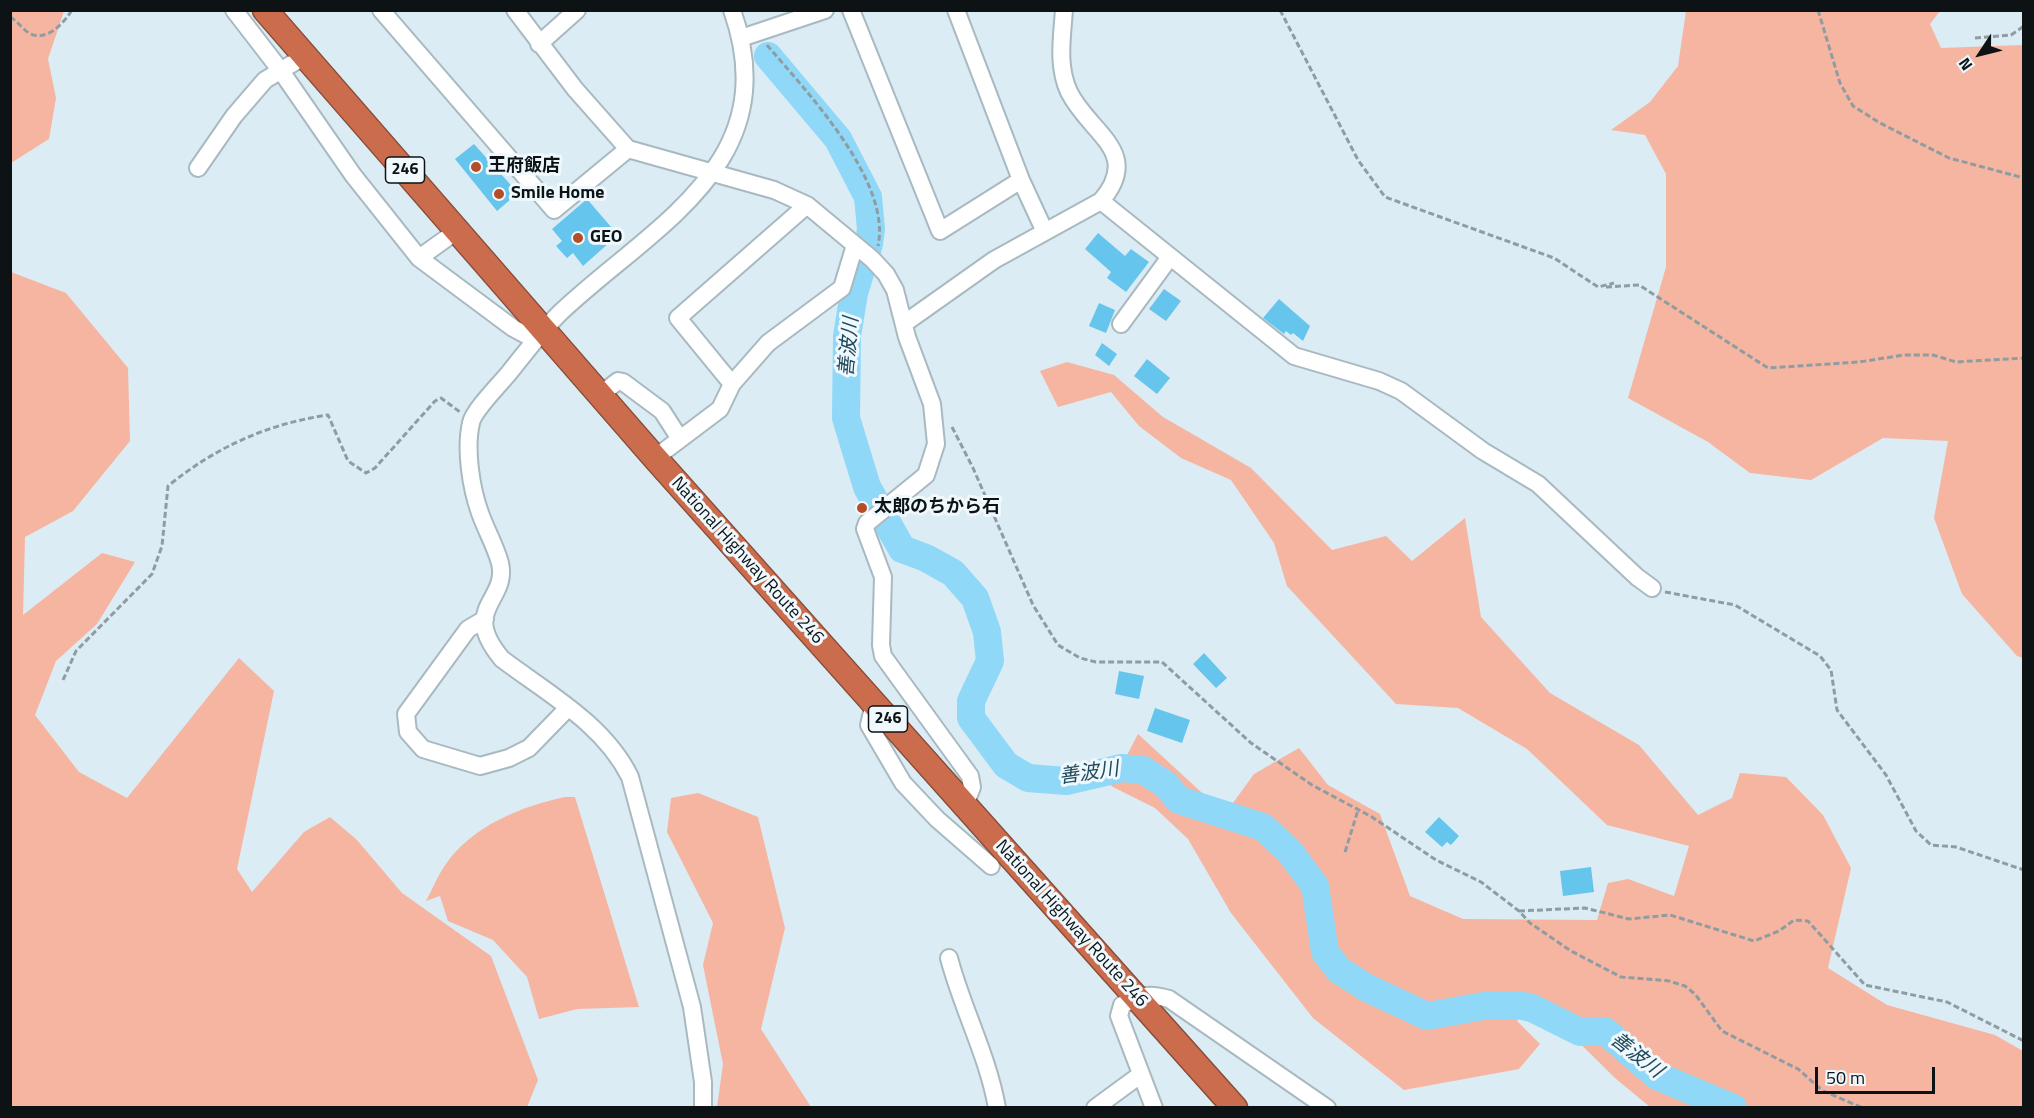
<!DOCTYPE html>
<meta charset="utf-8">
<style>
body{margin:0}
#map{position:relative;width:2034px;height:1118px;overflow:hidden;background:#dbecf4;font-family:"Titillium Web",sans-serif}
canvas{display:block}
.frame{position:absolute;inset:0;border:12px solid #0d1315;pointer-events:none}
.north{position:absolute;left:1950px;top:24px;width:60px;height:60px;-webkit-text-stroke:4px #eef8fd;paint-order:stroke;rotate:235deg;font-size:16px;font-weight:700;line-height:24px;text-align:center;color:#0d1315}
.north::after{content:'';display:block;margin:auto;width:21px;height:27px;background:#0d1315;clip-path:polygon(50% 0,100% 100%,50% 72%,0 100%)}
.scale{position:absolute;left:1815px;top:1067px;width:120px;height:27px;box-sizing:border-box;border:3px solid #0d1315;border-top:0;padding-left:8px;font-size:18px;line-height:21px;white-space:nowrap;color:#0d1315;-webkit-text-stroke:4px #eef8fd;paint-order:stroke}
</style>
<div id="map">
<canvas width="2034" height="1118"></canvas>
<div class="frame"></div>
<div class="north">N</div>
<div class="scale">50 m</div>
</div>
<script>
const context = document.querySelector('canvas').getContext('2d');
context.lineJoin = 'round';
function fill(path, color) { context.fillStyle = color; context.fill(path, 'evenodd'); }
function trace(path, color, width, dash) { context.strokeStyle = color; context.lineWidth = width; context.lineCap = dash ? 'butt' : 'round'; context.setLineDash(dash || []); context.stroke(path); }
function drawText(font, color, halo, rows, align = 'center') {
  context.font = font + ' "Titillium Web","Noto Sans JP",sans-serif'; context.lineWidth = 6; context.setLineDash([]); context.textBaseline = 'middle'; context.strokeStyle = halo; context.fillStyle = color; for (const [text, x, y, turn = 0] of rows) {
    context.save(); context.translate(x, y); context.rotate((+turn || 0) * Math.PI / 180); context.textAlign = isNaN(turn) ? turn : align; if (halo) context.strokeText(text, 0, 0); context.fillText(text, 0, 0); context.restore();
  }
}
fill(new Path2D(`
 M11 10 64 11 48 59 56 98 49 139 11 163Z
 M1686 11H1940L1930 24 1941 48 2023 45V658L2017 656 1962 594 1934 518 1948 441 1883 438 1811 480 1750 473 1708 442 1628 398 1666 267V174L1645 135 1611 130 1650 102 1678 66Z
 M11 272 66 293 128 368 130 441 73 511 25 537 23 615 102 553 135 562 97 624 56 661 35 715 79 772 127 798 239 658 274 691 237 869 252 892 304 832 330 817 357 840 402 893 491 956 538 1080 527 1107H11Z
 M1067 362 1114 375 1163 417 1251 468 1332 550 1386 536 1412 561 1465 518 1481 617 1550 693 1639 745 1698 815 1732 798 1740 773 1786 777 1823 815 1851 868 1828 968 1887 1005 1995 1035 2023 1051V1107H1650L1615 1078 1534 998 1517 1021 1540 1044 1519 1069 1404 1090 1313 1018 1231 913 1188 839 1155 808 1111 786 1138 734 1225 814 1254 774 1299 748 1328 785 1380 814 1410 896 1463 919 1597 920 1608 883 1628 879 1674 896 1689 846 1607 825 1527 749 1458 708 1396 704 1287 586 1274 543 1231 480 1181 458 1139 426 1111 392 1058 407 1040 371Z
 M698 793 758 817 785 928 761 1029 811 1107H717L723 1064 703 965 713 923 667 832 671 798Z
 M565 797H575L639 1007 577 1009 539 1019 527 977 493 940 448 921 440 896 426 901C433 888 438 875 446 864 472 826 522 806 565 797Z`), '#f5b5a0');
trace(new Path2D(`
 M768 56 838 139 868 197 871 229 869 244 854 293 847 336 846 418 867 487 902 549 926 558 953 573 975 598 987 632 990 661 971 701V718L1006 765 1028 778 1066 781 1122 768 1143 770 1165 784 1179 800 1263 827 1290 852 1315 886 1325 952 1339 970 1367 988 1427 1016 1489 1005H1518L1532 1008 1580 1032 1605 1031 1657 1076 1733 1108`), '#8fd8f7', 28);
fill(new Path2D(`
 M474 144 518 193 497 211 455 159Z
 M587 199 618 235 583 266 573 253 567 258 556 246 562 241 552 229Z
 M1098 233 1125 256 1131 249 1149 262 1126 292 1107 278 1111 272 1085 249Z
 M1164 289 1181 301 1166 321 1149 309Z
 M1279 299 1310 326 1303 341 1293 333 1291 335 1286 331 1284 334 1263 318Z
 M1099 303 1115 310 1106 333 1089 326Z
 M1102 343 1117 354 1109 366 1095 355Z
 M1147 359 1170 378 1157 394 1134 376Z
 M1204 653 1227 678 1216 688 1193 664Z
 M1119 671 1144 676 1139 699 1115 694Z
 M1155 708 1190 720 1182 743 1147 731Z
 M1439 817 1459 836 1451 845 1447 842 1442 847 1425 832Z
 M1591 867 1594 892 1563 896 1560 871Z`), '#66c5ec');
const minor = new Path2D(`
 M234 10 281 71 353 175 419 258 513 328 526 335
 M381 10 554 210 628 149
 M515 10 575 89 628 149 774 190 807 205 872 259 886 274 895 290 907 337 932 404 936 444 926 475 867 523 865 529 883 577 881 645 883 656 970 776 972 787 965 805
 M851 10 940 231 1021 180
 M956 10 1021 180 1045 232
 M741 38 825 10
 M539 44 577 10
 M198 168 234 116 265 80 305 56
 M1101 201 1294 356 1379 381 1401 391 1483 451 1538 484 1637 577 1652 588
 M419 258 458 230
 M905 323 994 260 1101 201C1143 152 1090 134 1069 92 1057 66 1062 38 1064 10
 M1121 324 1170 257
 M732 384 678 318 807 205
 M600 395 618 381 623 382 662 411 680 439
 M655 458 720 409 732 384 768 343 842 288 855 245
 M485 619 468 629 406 714 408 732 423 749 480 766 509 758 529 748 567 709
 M874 704 869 725 903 783 937 819 991 866
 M949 958C962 1008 988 1056 997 1108
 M703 1108V1082L692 1007 630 777C604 724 547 693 502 659 459 608 509 601 500 563 495 545 486 530 480 513 471 488 465 449 471 423 473 411 500 384 509 373 526 352 542 330 562 311 655 224 786 163 732 10
 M1095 1108 1140 1075
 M1154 1108 1119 1016 1122 1005C1139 995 1150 993 1169 999L1327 1108`);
const highway = new Path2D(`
 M265 10 655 458 1235 1108`);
trace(minor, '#a8b9c0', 20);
trace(highway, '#884d39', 27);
trace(new Path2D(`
 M1280 10 1358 160 1385 197 1554 258 1598 287 1614 283
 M1818 10 1840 83 1853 106 1880 123 1949 158 2024 178
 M10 17C18 21 22 29 29 33 46 43 64 23 72 10
 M1975 38 2011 35 2024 26
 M767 45C806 91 892 181 878 246
 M1606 287 1639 285 1768 368 1859 362 1904 355H1933L1956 362 2024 358
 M952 427 973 468 1033 605 1058 645 1080 658 1096 662H1162L1251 743 1312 785 1372 817 1436 860 1481 882 1519 911 1530 923 1571 951 1621 977 1669 981 1685 986 1695 994 1722 1031 1798 1069 1823 1091 1863 1108
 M1665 592 1735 605 1820 656 1831 670 1837 710 1886 775 1916 831 1931 845 1956 847 2024 870
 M63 680 76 651 152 574 162 546 168 486C216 447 267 424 328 415L348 461 366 473 375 468 435 401 441 398 460 412
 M1345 852 1358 810
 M1519 911 1585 908 1629 919 1670 915 1754 941 1779 931 1794 920 1808 921 1865 985 1947 1002 2024 1041`), '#8f9ca2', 3, [6, 3]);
trace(minor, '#fff', 16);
trace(highway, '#cb6c4c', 24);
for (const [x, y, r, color] of [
 [476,167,6,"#b44d28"],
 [499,194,6,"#b44d28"],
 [578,238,6,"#b44d28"],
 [862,508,6,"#b44d28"]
]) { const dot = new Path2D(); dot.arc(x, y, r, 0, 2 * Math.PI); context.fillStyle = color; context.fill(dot); trace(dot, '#eef8fd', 2); }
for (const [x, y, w] of [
 [405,170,39],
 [888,719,39]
]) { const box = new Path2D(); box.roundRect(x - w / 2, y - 13, w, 26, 4.5); context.fillStyle = '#eef8fd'; context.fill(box); trace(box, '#0d1315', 1.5); }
drawText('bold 16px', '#0d1315', null, [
 ["246",405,170],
 ["246",888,719]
]);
drawText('bold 18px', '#0d1315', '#eef8fd', [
 ["王府飯店",488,167],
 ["Smile Home",511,194],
 ["GEO",590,238],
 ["太郎のちから石",874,508]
], 'left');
drawText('18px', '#0d1315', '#eef8fd', [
 ["National Highway Route 246",747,561,48],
 ["National Highway Route 246",1071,924,48]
]);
drawText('italic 20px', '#20495a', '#eef8fd', [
 ["善波川",850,347,-85],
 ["善波川",1089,774,-8],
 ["善波川",1636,1056,38]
]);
</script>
